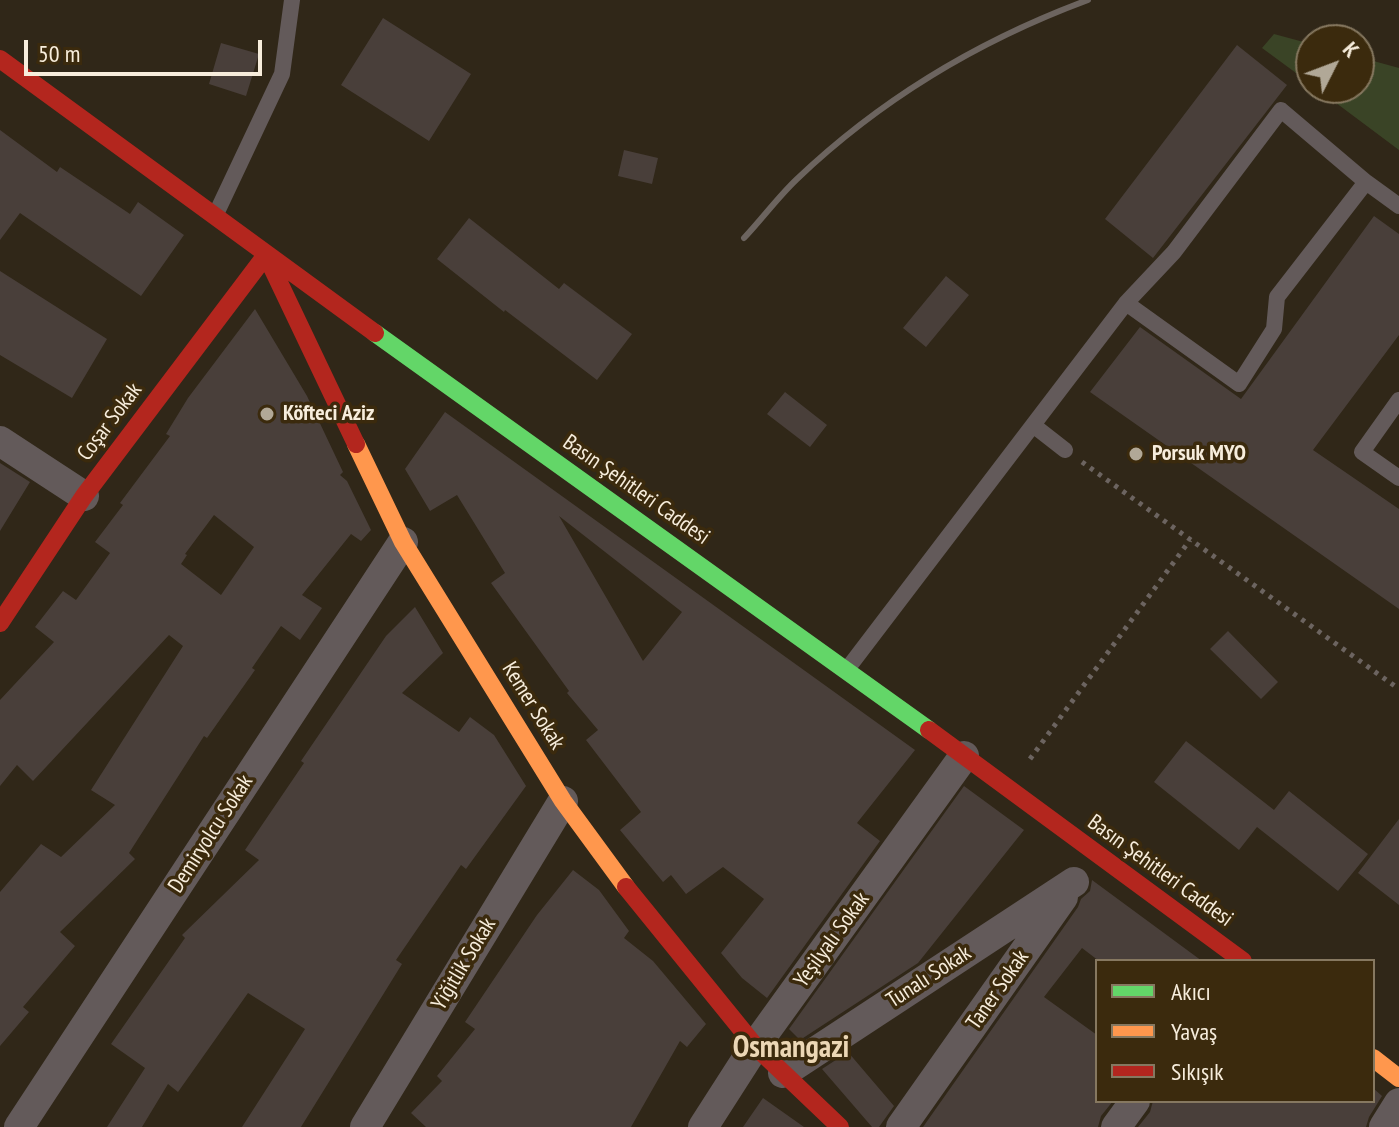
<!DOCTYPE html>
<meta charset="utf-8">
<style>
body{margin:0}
#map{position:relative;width:1399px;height:1127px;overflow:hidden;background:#302718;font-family:"PT Sans Narrow",sans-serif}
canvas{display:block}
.legend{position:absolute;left:1095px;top:959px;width:280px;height:144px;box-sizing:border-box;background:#3b2a0d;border:2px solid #867860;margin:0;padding:10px 14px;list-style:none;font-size:24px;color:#f7eddc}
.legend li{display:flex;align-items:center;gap:16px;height:40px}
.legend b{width:40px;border:2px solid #867860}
.north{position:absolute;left:1295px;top:24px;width:80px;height:80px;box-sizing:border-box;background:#3b2a0d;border:2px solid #867860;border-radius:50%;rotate:48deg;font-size:22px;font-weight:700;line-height:32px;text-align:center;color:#f7eddc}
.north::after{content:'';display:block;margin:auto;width:28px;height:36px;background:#b1a897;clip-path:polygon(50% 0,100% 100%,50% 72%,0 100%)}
.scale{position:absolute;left:24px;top:40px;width:238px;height:36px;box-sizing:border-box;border:4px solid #f7eddc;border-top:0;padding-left:10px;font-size:24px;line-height:28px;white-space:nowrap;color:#f7eddc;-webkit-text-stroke:6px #3b2a0d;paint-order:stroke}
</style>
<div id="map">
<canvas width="1399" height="1127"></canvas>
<ul class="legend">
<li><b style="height:10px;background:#63d668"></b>Akıcı</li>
<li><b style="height:10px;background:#ff974d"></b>Yavaş</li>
<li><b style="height:10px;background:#b3261e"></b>Sıkışık</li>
</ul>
<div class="north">K</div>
<div class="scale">50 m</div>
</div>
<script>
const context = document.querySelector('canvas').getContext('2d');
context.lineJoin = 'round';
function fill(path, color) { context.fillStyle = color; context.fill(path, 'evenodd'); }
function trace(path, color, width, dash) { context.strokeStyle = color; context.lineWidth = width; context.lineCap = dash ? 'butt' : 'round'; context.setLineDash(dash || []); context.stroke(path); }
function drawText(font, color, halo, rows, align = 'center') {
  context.font = font + ' "PT Sans Narrow",sans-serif'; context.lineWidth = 7; context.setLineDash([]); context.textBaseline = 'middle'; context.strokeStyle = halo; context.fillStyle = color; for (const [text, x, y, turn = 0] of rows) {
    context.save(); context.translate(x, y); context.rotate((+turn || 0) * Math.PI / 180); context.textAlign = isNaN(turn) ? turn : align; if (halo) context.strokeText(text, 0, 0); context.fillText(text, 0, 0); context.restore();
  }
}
fill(new Path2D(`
 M1274 34 1311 44V84L1262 48Z
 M1359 57 1399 68V150L1316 88H1359Z`), '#3a4426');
fill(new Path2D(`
 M383 18 471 74 429 141 341 85Z
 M221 43 259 54 246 96 209 84Z
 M1237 45 1287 85 1153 258 1105 219Z
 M0 130 57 172 60 167 130 214 138 202 184 235 141 296 20 213 0 240Z
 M624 150 658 158 652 184 618 176Z
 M1374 216 1399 234V335L1313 450 1399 509V609L1090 392 1140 327 1241 399Z
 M469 218 559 289 564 283 632 334 597 380 505 310 504 312 437 259Z
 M0 271 107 339 72 398 0 355Z
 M946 276 969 295 926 347 903 328Z
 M255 309 307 396 343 472 340 475 347 481 371 530 361 541 351 534 302 595 322 608 300 640 281 626 252 668 255 670 207 738 204 736 129 853 135 859 60 932 75 946 23 1007 29 1012 0 1046V892L41 844 61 857 115 805 91 790 183 646 169 635 33 781 17 765 0 786V700L54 642 35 627 63 591 76 600 110 553 95 542 123 505 120 503 170 436 166 434 188 398ZM214 515 254 547 221 595 181 564 187 555 185 554Z
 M785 392 827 425 810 447 767 414Z
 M445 412 915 750 857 823 880 841 767 998 742 978 721 953 764 899 723 867 686 894 671 875 663 882 620 830 641 812 586 740 598 730 567 693 569 691 491 583 505 573 457 495 430 511 405 469ZM559 516 682 612 643 661Z
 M0 463 30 482 0 531Z
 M415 607 443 653 402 693 459 732 470 717 494 735 526 786 466 869 461 865 396 960 402 964 301 1127H242L305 1029 248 993 178 1092 168 1084 142 1127H107L145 1068 111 1044 185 938 182 935 259 860 245 850 304 763 301 761 386 636Z
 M1228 631 1278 682 1261 699 1210 649Z
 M1186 741 1274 810 1289 791 1368 854 1338 891 1257 827 1239 850 1154 782Z
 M964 786 1024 830 918 963 800 1040 789 1029Z
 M1399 819V905L1358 873Z
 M573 870 599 890 629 931 624 938 653 961 706 1024 687 1047 680 1041 631 1127H426L411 1113 442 1081 437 1076 475 1029 465 1022 537 915Z
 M1092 880 1202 961H1099L1082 948 1044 997 1097 1035V1101H1113L1101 1116 1098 1127H923L1078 907 1081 899 1090 891Z
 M848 1052 894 1106 879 1127H872L822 1069Z
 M1373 1088 1382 1096 1369 1117 1366 1127H1138L1150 1112 1153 1101H1373Z
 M763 1098 804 1127H743Z`), '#493f3a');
trace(new Path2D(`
 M1082 462 1399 689
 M1030 759 1190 540`), '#6c6460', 5, [4, 6]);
trace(new Path2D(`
 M215 216 282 74 292 0
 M1126 303 1239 384 1274 329 1277 297 1366 182 1399 206
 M1399 400 1362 452 1399 478
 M1033 425 1126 303 1174 252 1281 110 1366 182
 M848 668 1033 425 1065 450`), '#635a5a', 16);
trace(new Path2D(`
 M0 441 84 496
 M783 1073 1074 882
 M19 1127 403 542
 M365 1127 563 801
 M703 1127 755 1046 964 756
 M901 1127 1063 897
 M1116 1127 1135 1101
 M1384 1127 1399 1103`), '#635a5a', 30);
trace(new Path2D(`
 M375 333 929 730`), '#63d668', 18);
trace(new Path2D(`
 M356 444 403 542 563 801 626 887
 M1373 1058 1399 1078`), '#ff974d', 18);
trace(new Path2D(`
 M0 59 375 333
 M0 623 84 496 266 255 356 444
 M929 730 1243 961
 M626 887 755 1046 840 1127`), '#b3261e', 18);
trace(new Path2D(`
 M744 238C762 219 778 197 797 179 881 99 980 40 1088 0`), '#6c645f', 6);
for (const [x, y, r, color] of [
 [267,414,8,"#b1a897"],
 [1136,454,8,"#b1a897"]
]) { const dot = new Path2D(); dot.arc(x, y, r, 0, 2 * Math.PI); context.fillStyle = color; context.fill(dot); trace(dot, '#3b2a0d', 3); }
drawText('bold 22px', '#f7eddc', '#3b2a0d', [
 ["Köfteci Aziz",283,414],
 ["Porsuk MYO",1152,454]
], 'left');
drawText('22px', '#f7eddc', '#3b2a0d', [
 ["Coşar Sokak",110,422,-53],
 ["Basın Şehitleri Caddesi",636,490,35],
 ["Kemer Sokak",533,706,58],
 ["Demiryolcu Sokak",211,834,-57],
 ["Basın Şehitleri Caddesi",1160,871,36],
 ["Yeşilyalı Sokak",832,940,-54],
 ["Yiğitlik Sokak",464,964,-59],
 ["Tunalı Sokak",929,977,-33],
 ["Taner Sokak",998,990,-55]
]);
drawText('bold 30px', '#ecd7b5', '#3b2a0d', [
 ["Osmangazi",791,1048]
]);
</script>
